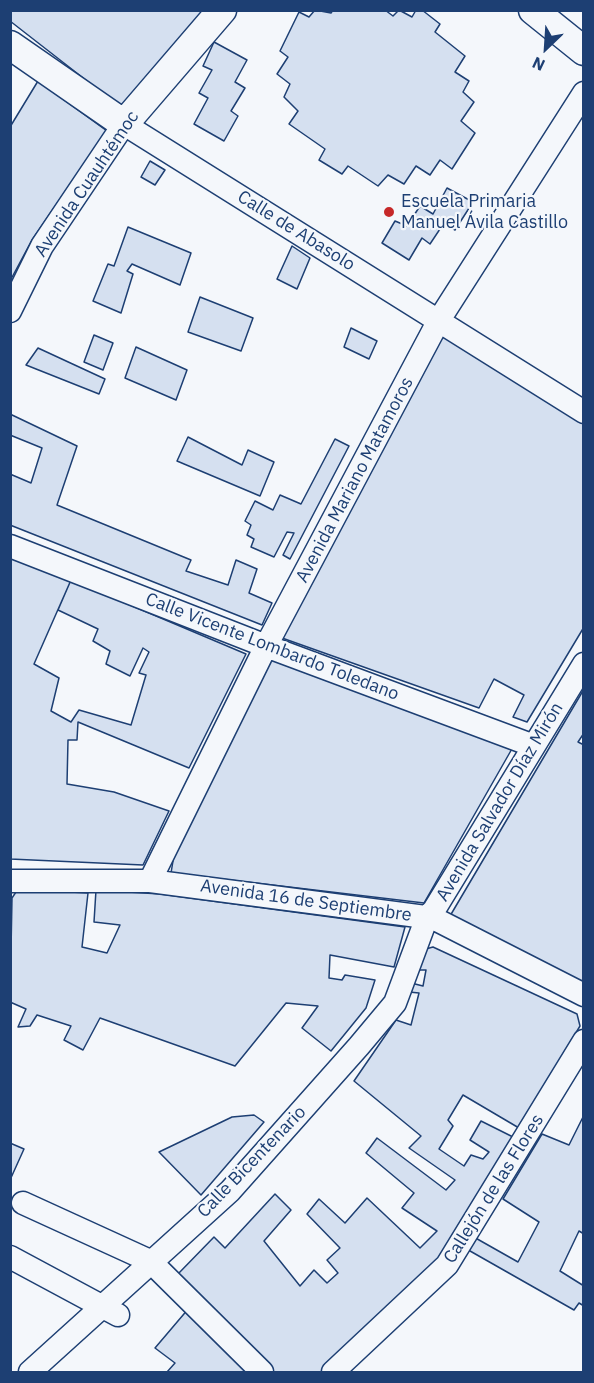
<!DOCTYPE html>
<meta charset="utf-8">
<style>
body{margin:0}
#map{position:relative;width:594px;height:1383px;overflow:hidden;background:#f4f7fb;font-family:"IBM Plex Sans",sans-serif}
canvas{display:block}
.frame{position:absolute;inset:0;border:12px solid #1d3f73;pointer-events:none}
.north{position:absolute;left:516px;top:18px;width:60px;height:60px;-webkit-text-stroke:4px #f4f7fb;paint-order:stroke;rotate:205deg;font-size:16px;font-weight:700;line-height:24px;text-align:center;color:#1d3f73}
.north::after{content:'';display:block;margin:auto;width:21px;height:27px;background:#1d3f73;clip-path:polygon(50% 0,100% 100%,50% 72%,0 100%)}
</style>
<div id="map">
<canvas width="594" height="1383"></canvas>
<div class="frame"></div>
<div class="north">N</div>
</div>
<script>
const context = document.querySelector('canvas').getContext('2d');
context.lineJoin = 'round';
function fill(path, color) { context.fillStyle = color; context.fill(path, 'evenodd'); }
function trace(path, color, width, dash) { context.strokeStyle = color; context.lineWidth = width; context.lineCap = dash ? 'butt' : 'round'; context.setLineDash(dash || []); context.stroke(path); }
function drawText(font, color, halo, rows, align = 'center') {
  context.font = font + ' "IBM Plex Sans",sans-serif'; context.lineWidth = 4.5; context.setLineDash([]); context.textBaseline = 'middle'; context.strokeStyle = halo; context.fillStyle = color; for (const [text, x, y, turn = 0] of rows) {
    context.save(); context.translate(x, y); context.rotate((+turn || 0) * Math.PI / 180); context.textAlign = isNaN(turn) ? turn : align; if (halo) context.strokeText(text, 0, 0); context.fillText(text, 0, 0); context.restore();
  }
}
const building = new Path2D(`
 M10 10H205L123 109 10 21Z
 M315 10 331 13 333 10H385L393 16 399 10 412 17 416 10H422L440 24 435 32 465 56 455 72 469 81 463 92 474 102 461 121 475 133 452 169 440 160 430 175 416 166 404 184 388 175 378 186 348 166 342 174 319 160 325 149 289 124 298 111 284 97 290 84 277 74 288 57 280 51 299 12 309 17Z
 M214 42 247 60 235 82 245 88 231 111 238 116 224 141 194 124 208 98 199 93 212 70 203 66Z
 M38 81 107 131 32 240 10 281V127Z
 M150 161 165 170 155 185 141 177Z
 M447 188 473 202 455 230 444 223 430 244 422 238 409 260 382 243 395 221 407 226 420 206 433 214Z
 M128 227 191 253 180 285 132 264 127 271 133 274 121 313 93 301 108 264 114 266Z
 M292 246 310 258 297 289 277 279Z
 M200 297 253 318 241 351 188 332Z
 M351 328 377 341 369 359 344 347Z
 M444 331 584 416V627L527 722 513 717 524 695 494 679 479 708 282 638Z
 M94 335 113 343 103 370 84 362Z
 M136 347 187 370 176 400 125 378Z
 M38 348 105 379 99 394 26 365Z
 M10 414 77 446 57 505 191 560 186 571 228 585 236 560 257 569 249 593 272 603 262 625 10 525V474L31 483 42 448 10 435Z
 M188 437 242 465 248 450 274 462 260 496 177 461Z
 M335 439 349 446 290 559 283 555 294 533 287 532 274 557 251 547 254 539 247 535 251 525 245 521 255 501 273 510 280 495 301 504Z
 M10 555 71 580 34 664 59 678 51 711 71 722 79 710 131 725 146 675 139 673 149 652 143 648 130 676 106 664 110 651 93 641 98 629 58 610 71 580 246 654 189 768 78 722 77 740H68L67 784 114 792 169 811 143 865 10 859Z
 M269 659 513 747 424 903 171 873 175 849Z
 M584 689V733L578 742 584 745V983L450 916Z
 M18 889 88 893 82 947 107 953 120 925 94 922 96 890 160 894 405 927 394 967 330 955 329 978 342 980 345 975 375 980 366 1008 331 1051 302 1028 318 1006 286 1003 235 1066 100 1018 83 1050 64 1040 71 1026 37 1015 30 1026 18 1027 26 1009 10 1002 12 898Z
 M433 947 577 1014 580 1026 519 1128 463 1095 448 1120 453 1126 439 1149 464 1166 471 1155 483 1159 489 1152 470 1140 481 1121 515 1138 440 1264 324 1372H167L175 1363 155 1348 189 1308 177 1275 214 1237 225 1248 275 1194 291 1210 264 1241 300 1286 314 1270 327 1283 338 1273 327 1260 340 1248 307 1214 319 1199 345 1223 367 1198 420 1248 437 1231 402 1208 414 1193 366 1153 377 1138 446 1190 455 1180 409 1148 421 1136 354 1081 396 1020 411 1025 419 993 409 992 411 983 423 986 426 970H417L422 950Z
 M254 1115 264 1122 201 1195 159 1152 232 1117Z
 M584 1115V1234L579 1231 560 1271 584 1286V1306L579 1303 574 1310 463 1247 472 1236 518 1262 539 1222 503 1199 542 1134 569 1145Z
 M10 1143 24 1149 10 1180Z`);
fill(building, '#d5e0f0');
trace(building, '#1d3f73', 1.5);
const minor = new Path2D(`
 M10 311 42 246 124 124 584 412
 M10 546 266 646 534 746
 M10 881H150L433 918 584 995
 M150 881 266 646 439 320 584 93
 M23 1203 150 1261 262 1372
 M10 1257 118 1315
 M30 1372 230 1191 359 1046 395 1003 427 917 434 910 584 664
 M333 1372 447 1265 584 1041`);
const major = new Path2D(`
 M533 10 584 51
 M10 45 124 124 222 10`);
trace(minor, '#1d3f73', 25);
trace(major, '#1d3f73', 31);
trace(minor, '#f4f7fb', 22);
trace(major, '#f4f7fb', 28);
for (const [x, y, r, color] of [
 [389,212,6,"#c62828"]
]) { const dot = new Path2D(); dot.arc(x, y, r, 0, 2 * Math.PI); context.fillStyle = color; context.fill(dot); trace(dot, '#f4f7fb', 2); }
drawText('18px', '#1d3f73', '#f4f7fb', [
 ["Avenida Cuauhtémoc",87,184,-56],
 ["Calle de Abasolo",296,231,32],
 ["Avenida Mariano Matamoros",355,480,-62],
 ["Calle Vicente Lombardo Toledano",272,647,21],
 ["Avenida Salvador Díaz Mirón",500,802,-59],
 ["Avenida 16 de Septiembre",306,901,8],
 ["Calle Bicentenario",252,1162,-46],
 ["Callejón de las Flores",494,1189,-58]
]);
drawText('18px', '#1d3f73', '#f4f7fb', [
 ["Escuela Primaria",401,202],
 ["Manuel Ávila Castillo",401,223]
], 'left');
</script>
